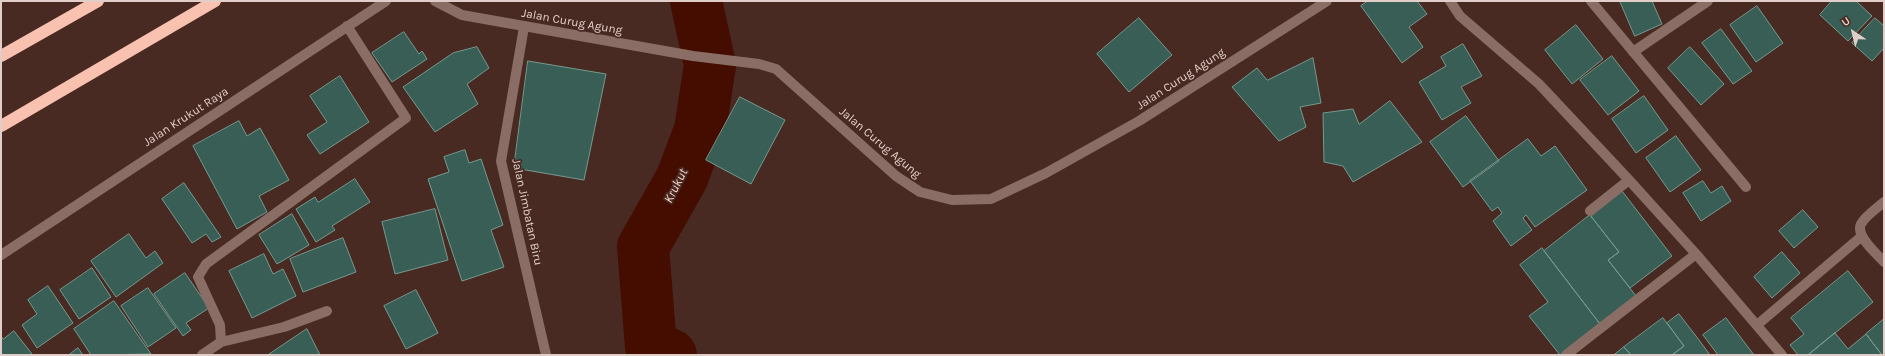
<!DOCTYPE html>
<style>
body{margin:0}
#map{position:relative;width:1885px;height:356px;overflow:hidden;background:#482a22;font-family:Karla,sans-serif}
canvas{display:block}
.frame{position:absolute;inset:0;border:2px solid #e1cec8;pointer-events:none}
.north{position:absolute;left:1833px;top:12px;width:40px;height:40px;-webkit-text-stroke:3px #482a22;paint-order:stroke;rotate:325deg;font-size:11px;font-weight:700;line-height:16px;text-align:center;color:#e1cec8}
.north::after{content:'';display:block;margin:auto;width:14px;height:18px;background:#e1cec8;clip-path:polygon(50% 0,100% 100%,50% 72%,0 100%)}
</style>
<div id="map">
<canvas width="1885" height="356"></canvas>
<div class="frame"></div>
<div class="north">U</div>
</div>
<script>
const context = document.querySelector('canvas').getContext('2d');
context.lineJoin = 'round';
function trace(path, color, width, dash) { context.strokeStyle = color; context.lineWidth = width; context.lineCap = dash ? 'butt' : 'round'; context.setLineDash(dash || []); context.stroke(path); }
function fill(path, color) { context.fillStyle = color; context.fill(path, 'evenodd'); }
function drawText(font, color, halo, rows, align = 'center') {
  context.font = font + ' Karla,sans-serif'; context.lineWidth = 3.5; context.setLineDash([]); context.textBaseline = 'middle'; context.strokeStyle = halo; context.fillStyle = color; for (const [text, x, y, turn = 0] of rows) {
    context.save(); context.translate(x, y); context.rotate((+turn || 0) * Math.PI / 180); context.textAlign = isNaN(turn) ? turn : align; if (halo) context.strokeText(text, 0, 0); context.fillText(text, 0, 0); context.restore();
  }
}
trace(new Path2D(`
 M671 355 651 347 643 247 682 178 700 130 710 65 696 1`), '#440d00', 52);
const building = new Path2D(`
 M1368 1H1417L1427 14 1409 27 1423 47 1402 63 1361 6Z
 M1620 1H1652L1662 24 1635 36Z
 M1832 1H1856L1872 16 1848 41 1820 15Z
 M1757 6 1783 43 1756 62 1730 25Z
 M1139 18 1172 55 1129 92 1097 54Z
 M1875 18 1884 26V48L1872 61 1852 43Z
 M1576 25 1603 59 1572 84 1545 50Z
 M1721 29 1752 71 1733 84 1702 43Z
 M404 32 419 54 422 51 427 59 392 82 372 53Z
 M1463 44 1482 76 1461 87 1471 103 1442 120 1419 82 1446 66 1441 57Z
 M477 47 489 68 467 84 478 104 435 132 403 87 453 53Z
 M1690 47 1724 84 1701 105 1668 68Z
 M1612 56 1639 91 1608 115 1580 80Z
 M1313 58 1321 103 1300 107 1306 127 1279 141 1232 87 1257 68 1267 80Z
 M528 61 606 74 584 180 514 168Z
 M340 76 369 122 320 154 307 135 327 122 310 96Z
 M1644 96 1668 130 1636 153 1612 119Z
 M740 97 785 120 751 184 706 160Z
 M1390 101 1422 142 1353 182 1343 166 1324 162 1323 113 1353 109 1359 124Z
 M1466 116 1499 161 1463 187 1430 142Z
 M239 121 247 136 260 128 289 180 259 196 267 212 237 229 193 146Z
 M1676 136 1701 170 1670 192 1646 158Z
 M1528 139 1541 156 1555 146 1587 190 1535 227 1526 215 1523 218 1532 230 1511 246 1493 221 1502 213 1498 207 1492 211 1470 181Z
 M465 150 469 163 481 159 503 225 491 230 504 267 462 281 428 179 449 172 444 157Z
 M355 179 370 202 332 226 335 230 316 242 296 209 315 197 318 202Z
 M1703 181 1711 193 1722 186 1731 201 1701 221 1683 193Z
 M184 183 221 237 212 242 206 234 192 243 162 199Z
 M1622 191 1672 256 1630 288 1608 260 1619 252 1590 215Z
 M435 209 448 260 395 274 382 222Z
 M1803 210 1818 227 1794 248 1779 231Z
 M292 214 309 245 277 264 259 235Z
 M1590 215 1619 252 1608 260 1636 296 1600 324 1544 251Z
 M129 234 146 258 155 251 163 263 116 297 91 261Z
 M343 238 356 272 303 292 290 259Z
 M1542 248 1600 324 1560 355 1529 316 1548 302 1520 265Z
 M1782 252 1800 273 1772 298 1754 277Z
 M264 254 273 274 283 269 296 296 252 318 229 271Z
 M92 268 111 297 79 319 60 290Z
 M1848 271 1873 302 1808 355H1798L1790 345 1804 334 1791 318Z
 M185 273 209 308 186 323 191 330 183 336 154 294Z
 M48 286 73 323 37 348 22 325 37 314 28 300Z
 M148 288 176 328 148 347 121 306Z
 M416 290 438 333 406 349 384 306Z
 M114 301 151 354 91 355 74 329Z
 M1679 314 1699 340 1710 355H1672L1684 346 1667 323Z
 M1663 318 1684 346 1672 355H1631L1624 347Z
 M1726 318 1754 355H1718L1703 335Z
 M1884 319V355H1882L1866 334Z
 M307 329 320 355H268Z
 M14 331 32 354 31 355H1V336L3 339Z
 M1835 333 1848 349 1866 334 1882 355H1808Z
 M1624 347 1631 355H1614Z
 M78 348 83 355H69Z`);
fill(building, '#395e55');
trace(building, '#749b90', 1);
trace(new Path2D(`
 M435 1 462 15 693 56 759 64 776 69 896 176 920 192 952 200 991 199 1046 173 1139 121 1327 1
 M1450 1 1460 16 1539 84 1629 180 1696 254 1782 355
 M1591 1 1746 187
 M524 27 501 161 546 355
 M1633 52 1708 1
 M1884 202C1877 208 1865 216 1861 224 1855 236 1877 254 1884 262
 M1590 211 1629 180
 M1 255 386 1
 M1757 325 1862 236
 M221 342 284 327 327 311
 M202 355 221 342 220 325 198 277 206 264 406 118 347 26
 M1566 355 1696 254`), '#8a6d65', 10);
trace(new Path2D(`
 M1 56 98 1
 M1 126 215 1`), '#f9c1b0', 12);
drawText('12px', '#e1cec8', '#482a22', [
 ["Jalan Curug Agung",572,22,10],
 ["Jalan Curug Agung",1181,79,-33],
 ["Jalan Krukut Raya",186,117,-33],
 ["Jalan Curug Agung",880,143,40],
 ["Jalan Jimbatan Biru",527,212,78]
]);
drawText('italic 13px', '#f8d1c6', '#482a22', [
 ["Krukut",676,186,-63]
]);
</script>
